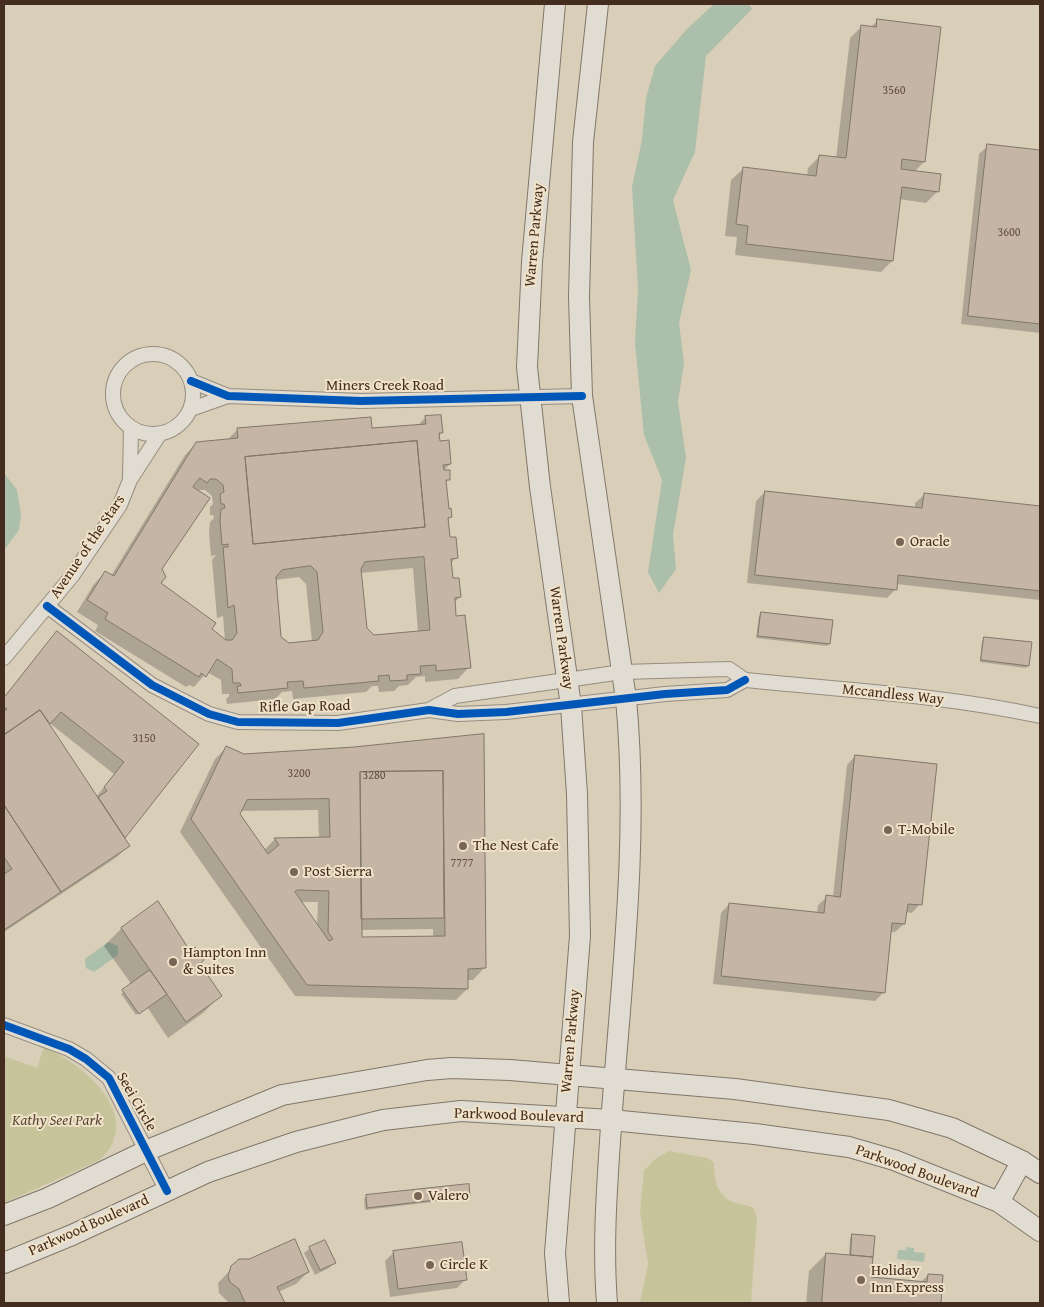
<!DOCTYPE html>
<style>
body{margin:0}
#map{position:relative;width:1044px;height:1307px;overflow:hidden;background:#d9ceb8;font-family:"Gentium Book Plus",serif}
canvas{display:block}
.frame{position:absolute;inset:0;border:5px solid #442c1f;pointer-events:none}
</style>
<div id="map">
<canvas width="1044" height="1307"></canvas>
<div class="frame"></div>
</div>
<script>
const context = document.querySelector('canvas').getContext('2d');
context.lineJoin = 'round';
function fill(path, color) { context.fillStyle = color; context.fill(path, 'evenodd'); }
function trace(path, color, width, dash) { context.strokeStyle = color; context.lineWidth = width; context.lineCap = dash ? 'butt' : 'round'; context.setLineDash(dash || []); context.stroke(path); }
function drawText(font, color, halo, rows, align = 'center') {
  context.font = font + ' "Gentium Book Plus",serif'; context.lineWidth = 4; context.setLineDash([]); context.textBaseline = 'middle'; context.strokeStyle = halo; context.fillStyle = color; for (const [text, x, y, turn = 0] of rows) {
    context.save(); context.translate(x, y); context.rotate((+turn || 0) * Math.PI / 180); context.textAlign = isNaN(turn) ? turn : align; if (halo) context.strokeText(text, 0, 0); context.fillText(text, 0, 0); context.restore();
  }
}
fill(new Path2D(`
 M44 1047C85 1065 146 1117 100 1160L4 1203V1056L37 1068Z
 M669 1151 708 1158 714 1163C714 1180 717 1197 735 1203 742 1205 748 1204 754 1209L757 1218 751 1303H640L648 1264 640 1212 644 1171 654 1160Z`), '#c7c49c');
fill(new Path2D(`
 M714 4H749L752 9 706 56 695 152 673 200 691 270 679 323 684 363 678 402 686 458 673 535 676 569 659 593 648 572 662 480 644 435 635 343 638 289 632 187 642 140 646 98 655 66 687 29Z
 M4 473 17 490 21 515 19 530 4 550Z
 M108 942 118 946V955L94 972 86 968 85 959Z
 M906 1247 914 1248V1252L925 1253 924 1262 897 1259 898 1250H906Z`), '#abbfab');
fill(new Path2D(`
 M877 21 924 162 914 172 938 191 926 203 899 199 892 261 881 272 735 255 737 237 725 236 731 180 743 169 807 176 808 168 819 157 836 159 850 38 862 26 871 27Z
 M988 146 1040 151V333L961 324 979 154Z
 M426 417 442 432 438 436 439 443 450 464 442 472 449 479 445 483 447 510 451 517 447 520 449 539 457 557 450 564 452 580 460 597 454 603 455 618 469 667 458 679 425 682V676L416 677 408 685 399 686 394 691 379 692 378 686H372L366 692 293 699 292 691 282 692 275 699 227 704 226 699 229 696V694H222L221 680 207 672 194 687 189 685 186 687 95 631 98 625 77 612 94 584 105 573 111 576 185 455 197 443 227 440 237 430 371 429 417 426ZM196 490H205L212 496 213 504 210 507V515H213L214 518 210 522 209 533 211 556 216 555 212 560 217 618 223 616 225 641 160 583 161 568ZM413 568 418 632 374 636 366 629 360 573ZM299 577 306 584 312 642 288 644 280 638 275 580Z
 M765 492 915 509V503L924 495 1040 508V600L896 584 895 590 887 598 747 583 756 501Z
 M761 614 829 643 827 646 756 638 759 616Z
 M57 632 197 744 123 838 128 846 117 857 4 932V697ZM47 721 114 774 96 797Z
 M985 638 1028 665 1026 668 980 662 982 641Z
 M482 736 484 968 473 980H467V989L456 1000 295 996 180 832 215 759 227 747 244 755 354 748ZM318 810 319 839H275L264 850 239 814 240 811ZM300 902H318L317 926ZM433 929V938H360V930Z
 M855 756 920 904 912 913 905 912 904 924 895 932H890L883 993 875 1001 713 984 721 913 729 904 817 914 818 905 827 897H833L847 765Z
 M158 903 220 996 203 1013 168 1038 147 1007 136 1015 121 994 132 985 104 946 121 929Z
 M469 1196 466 1198 365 1210 364 1199 366 1197Z
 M853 1235 874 1237 870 1278 920 1283 928 1275 942 1276 940 1303H806L809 1271 826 1254 849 1256 850 1238Z
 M310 1248 334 1263 329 1268 315 1275 304 1253Z
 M394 1252 466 1279 457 1288 390 1297 385 1261Z
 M239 1261 308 1272 296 1284 278 1292 283 1303H229L219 1293 218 1283Z`), '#0003');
const building = new Path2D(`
 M877 19 941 27 925 162 902 159 901 169 941 174 939 192 902 187 893 261 746 244 748 226 736 224 743 167 816 176 819 155 846 158 861 25 876 27Z
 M987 144 1040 150V324L968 316Z
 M441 415 443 433H439L440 441 449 440 451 464 443 465 444 470H450V480H446L449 509 451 508 452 517 448 518 450 537H456L458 558 451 559 453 578H459L461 597 455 598 456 616 465 615 471 668 436 671V665L420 666 421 674 407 675V680L390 681 389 675 378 676 379 681 304 688 303 681 287 682 288 688 238 693 237 686H241L240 683H233L232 669 217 659 206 677 201 673 199 677 105 619 108 613 87 600 105 571 114 576 196 442 238 438 237 428 371 417 372 428 426 424 425 416ZM417 441 425 527 253 544 245 457ZM200 478 207 483 210 479H216L223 485 224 492 220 494 221 504H224L225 508 221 509 220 521 222 545 228 544V547H223L228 608 234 605 237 633 232 640H226L212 629 216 623 161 583 166 577 162 569 210 498 193 487ZM424 557 430 630 374 635 367 628 361 569 365 562ZM311 566 317 572 323 632 318 640 289 643 281 637 276 577 282 570Z
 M417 441 425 527 253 544 245 457Z
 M765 491 922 508 924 493 1040 506V591L898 575 897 590 755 575Z
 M761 612 833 620 830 644 758 636Z
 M57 631 199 744 125 838 98 797 107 791 104 787 124 762 61 712 50 724 40 710 4 735V711L7 709 4 707V698Z
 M984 637 1032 642 1029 666 981 660Z
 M40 710 130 846 61 892 4 805V735Z
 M484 734 486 968 468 969V989L307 985 191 819 226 746 244 754 354 747ZM443 771 445 936 362 937 360 772ZM329 799 330 837 274 838 279 845 268 854 240 814 247 800ZM298 890 329 891 328 932 333 939 329 941 295 892Z
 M855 755 937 764 922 905 908 904 905 924 892 923 885 993 721 976 729 903 824 913 826 895 840 897Z
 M443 771 444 918 361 919 360 772Z
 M4 805 61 892 4 930V874L12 869 4 857Z
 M158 901 190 951 195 947 204 960 200 964 222 996 186 1022 121 928Z
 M150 970 167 994 139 1014 122 990Z
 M469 1184 470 1196 367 1208 366 1195Z
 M852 1234 875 1236 873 1257 851 1255Z
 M295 1239 309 1272 277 1287 285 1303H245L239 1289 230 1282 228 1276 231 1266 239 1259H249Z
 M325 1240 336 1263 320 1270 309 1247Z
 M462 1242 467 1280 398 1289 393 1251Z
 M826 1253 873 1257 871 1277 927 1282 928 1274 943 1275 941 1303H822Z`);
fill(building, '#c5b5a4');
trace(building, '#80776a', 1);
const minor = new Path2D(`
 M113 394a40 40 0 1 1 80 0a40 40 0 1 1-80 0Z
 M191 381 228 396 361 401 582 396
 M191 409 228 396
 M130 479 131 428
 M47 606 152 685 209 714 238 722 338 723 429 710 458 714 506 712 665 694 727 690 745 680
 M4 658 72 576 120 505 130 480 159 435
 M429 710 455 696 622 672 729 669 745 680C844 690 943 695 1040 716
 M4 1025 69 1049 86 1059 109 1078 167 1191`);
const secondary = new Path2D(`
 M555 4 532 262 527 367 540 487 571 706 577 794 580 936 555 1253 559 1303
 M598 4 583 142 579 297 582 396 626 699C639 836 622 974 612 1111 608 1175 602 1239 607 1303
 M999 1202 1022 1161
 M4 1215 48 1198 148 1150 282 1095 427 1070 452 1068 510 1070 735 1089 889 1110 952 1128 1022 1161 1040 1173
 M4 1263 72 1235 208 1172 296 1142 383 1120 461 1111 611 1120 755 1134 849 1147 894 1160 999 1202 1040 1231`);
trace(minor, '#968d7f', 16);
trace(secondary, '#80776a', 22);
trace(minor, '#e1dcd1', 14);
trace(secondary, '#e1dcd1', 20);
trace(new Path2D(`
 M191 381 228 396 361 401 582 396
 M47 606 152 685 209 714 238 722 338 723 429 710 458 714 506 712 665 694 727 690 745 680
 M4 1025 69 1049 86 1059 109 1078 167 1191`), '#0057b8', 8);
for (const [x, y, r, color] of [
 [900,542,5,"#786555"],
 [888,830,5,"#786555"],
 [463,846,5,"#786555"],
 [294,872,5,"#786555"],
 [173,962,5,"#786555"],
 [418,1196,5,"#786555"],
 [430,1265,5,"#786555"],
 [861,1280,5,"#786555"]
]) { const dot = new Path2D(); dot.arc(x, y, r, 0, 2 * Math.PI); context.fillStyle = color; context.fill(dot); trace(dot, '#efe2c8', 2); }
drawText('12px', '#665042', null, [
 ["3560",894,91],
 ["3600",1009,233],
 ["3150",144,739],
 ["3200",299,774],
 ["3280",374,776],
 ["7777",462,864]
]);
drawText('15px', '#442c1f', '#efe2c8', [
 ["Warren Parkway",535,235,-85],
 ["Miners Creek Road",385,386],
 ["Avenue of the Stars",88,547,-56],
 ["Warren Parkway",561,638,82],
 ["Mccandless Way",893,695,6],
 ["Rifle Gap Road",305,707,-1],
 ["Warren Parkway",571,1041,-85],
 ["Seei Circle",136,1102,60],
 ["Parkwood Boulevard",519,1116,2],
 ["Parkwood Boulevard",917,1172,20],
 ["Parkwood Boulevard",89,1226,-24]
]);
drawText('15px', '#442c1f', '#efe2c8', [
 ["Oracle",910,542],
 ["T-Mobile",898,830],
 ["The Nest Cafe",473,846],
 ["Post Sierra",304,872],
 ["Hampton Inn",183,953],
 ["& Suites",183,970],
 ["Valero",428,1196],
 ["Circle K",440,1265],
 ["Holiday",871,1271],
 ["Inn Express",871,1288]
], 'left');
drawText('italic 15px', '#5b4934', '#efe2c8', [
 ["Kathy Seei Park",57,1121]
]);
</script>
